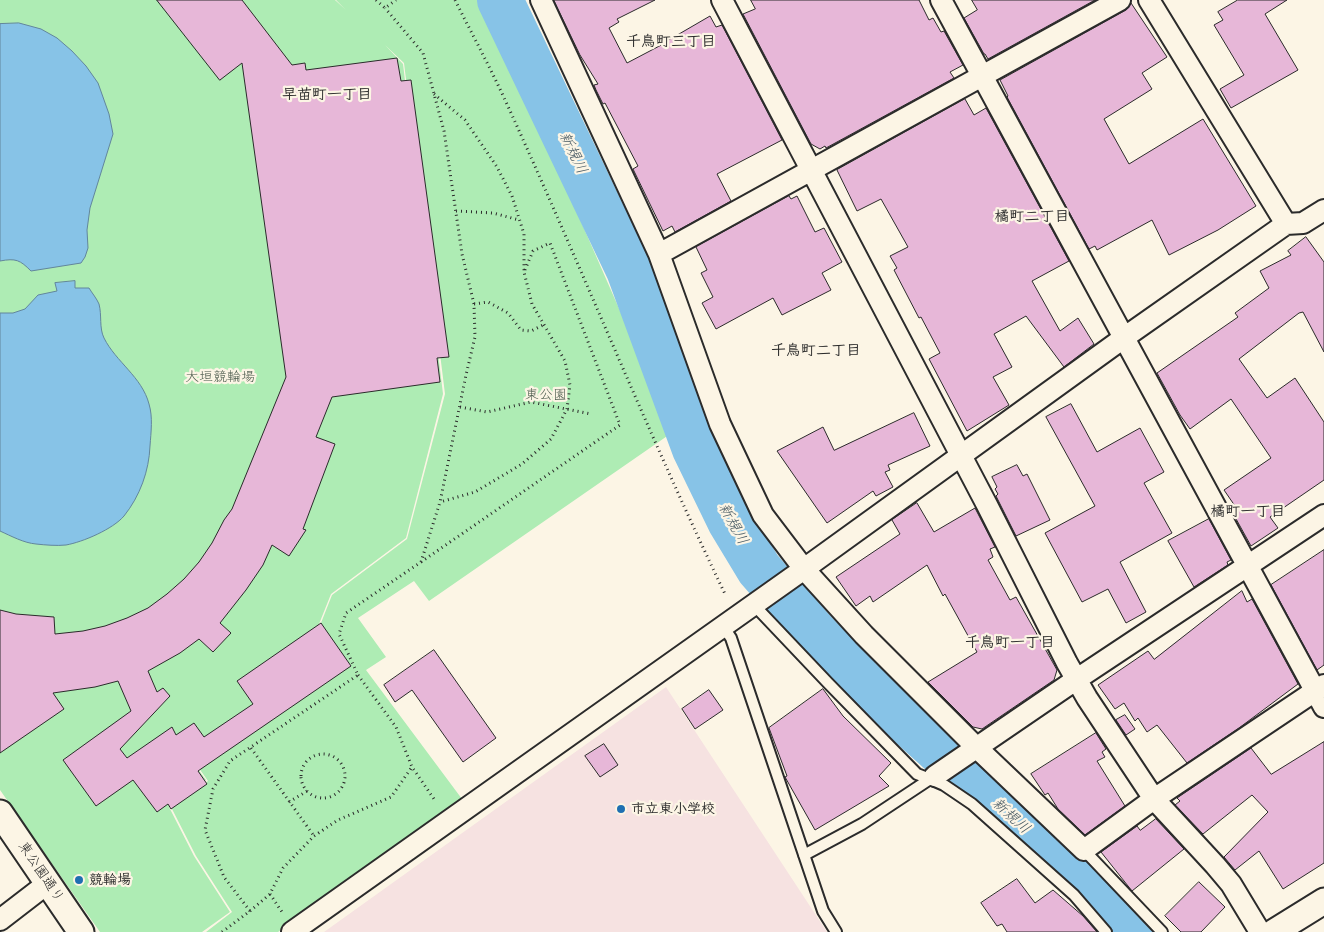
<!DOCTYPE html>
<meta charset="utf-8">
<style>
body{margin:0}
canvas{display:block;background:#fcf5e5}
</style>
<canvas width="1324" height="932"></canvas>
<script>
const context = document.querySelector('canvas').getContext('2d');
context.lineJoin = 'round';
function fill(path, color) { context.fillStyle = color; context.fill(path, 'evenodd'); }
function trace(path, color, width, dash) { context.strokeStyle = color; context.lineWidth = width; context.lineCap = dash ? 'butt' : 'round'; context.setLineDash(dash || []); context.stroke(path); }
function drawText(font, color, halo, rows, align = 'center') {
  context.font = font + ' "Comic Neue","Klee One",sans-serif'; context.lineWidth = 4.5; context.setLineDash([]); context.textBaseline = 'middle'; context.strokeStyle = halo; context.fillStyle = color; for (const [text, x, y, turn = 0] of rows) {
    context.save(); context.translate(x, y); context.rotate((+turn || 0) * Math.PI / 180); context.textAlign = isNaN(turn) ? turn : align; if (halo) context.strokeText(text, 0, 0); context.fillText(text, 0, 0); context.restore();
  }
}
fill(new Path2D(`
 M666 687 827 932H324Z`), '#f6e2e1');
fill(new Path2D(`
 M0 0H335L346 10 336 0H480L509 57 673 432 429 601 414 581 358 618 386 657 366 670 462 799 278 932H206L232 912 196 856 171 807 208 781 196 764 340 665 319 628 332 595 407 539 445 394 404 63 385 45 403 64 443 394 406 538 331 594 317 629 338 664 194 764 206 780 169 807 194 856 230 912 202 932H100L0 790Z`), '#aeecb4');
const water = new Path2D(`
 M19 23 41 29 57 38 72 51 86 66 98 83 109 114 113 134 90 208 87 230 88 248 85 257 81 263 31 271C20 260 16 258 0 261V24Z
 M75 281V288H89C92 293 97 299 99 304 102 315 99 328 104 338 116 362 142 377 149 404 153 417 151 432 150 446 149 471 140 496 124 516 113 529 83 542 66 545 57 546 45 545 36 544 24 543 11 536 0 531V313H13L25 309 38 295 57 291 55 283Z`);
fill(water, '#87c3e7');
trace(water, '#62869c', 1);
trace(new Path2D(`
 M500 0 629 270 695 449 730 521 759 569 814 632 859 679 1075 873 1100 897 1134 932`), '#87c3e7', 46);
const building = new Path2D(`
 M157 0H242L292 65 305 63 306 70 397 58 401 81 411 80 449 357 437 358 440 382 332 397 316 437 335 444 303 529 306 530 289 556 272 545 263 565 246 590 220 623 231 633 213 652 199 639 180 653 148 671 157 692 163 688 170 696 120 749 127 758 172 727 176 735 194 723 204 737 253 704 237 681 321 623 351 666 198 771 207 784 171 809 168 804 157 812 133 780 96 806 63 760 131 711 118 681 95 687 53 693 64 709 0 753V610L16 614 54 617 55 634 83 631 105 626 127 618 148 608 167 594 184 579 199 562 212 543 224 520 232 509 286 377 242 63 220 80Z
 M554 0H655L617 19 619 22 609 28 627 63 667 42V41L710 16 716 27 722 25 782 140 717 174 731 201 675 232 672 226 663 231 633 169 638 166 605 103 603 104 596 90 594 85 598 84 580 55Z
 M751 0H919L929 20 933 18 941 32 944 31 963 65 950 72 954 78 826 148 825 146 820 149 811 144 743 14 755 9Z
 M972 0H1095L988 59 985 54H984L964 18 977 10Z
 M1238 0H1287L1265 14 1298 70 1231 108 1220 89 1244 75 1214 25 1223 20 1218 12Z
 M1131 3 1167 57 1142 73 1152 89 1104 119 1129 164 1203 119 1256 206 1218 230 1169 255 1152 220 1097 250 1095 246 1089 249 1007 97 1008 96 1000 80 1126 10Z
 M965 99 974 115 986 108 1069 261 1032 281 1060 331 1078 318 1094 344 1064 367 1026 316 994 334 1012 367 993 377 1009 405 967 431 929 359 940 353 921 317 919 318 894 270 897 268 890 256 908 247 881 199 857 211 837 170Z
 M789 196 791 199 797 196 815 232 824 228 842 262 822 273 831 290 782 315 773 298 716 329 702 303 713 297 701 273 707 270 696 247Z
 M1306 237 1324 262V352L1303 312 1299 313 1239 359 1267 398 1295 378 1324 422V480L1270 517 1278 528 1251 546 1230 508 1235 506 1224 490 1271 458 1231 399 1190 429 1180 415 1157 373 1238 317 1235 313 1269 288 1260 271 1291 255 1288 251Z
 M1071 404 1097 452 1140 428 1164 472 1144 483 1172 533 1120 562 1146 612 1126 623 1108 589 1082 602 1045 533 1095 506 1046 417Z
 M914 413 930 446 888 465 890 470 885 472 893 487 876 496 873 491 827 523 777 451 823 427 834 450Z
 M1017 465 1023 476 1027 474 1050 520 1016 536 996 496 998 494 995 489 997 487 992 477Z
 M917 503 934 532 975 508 995 547 990 549 993 557 988 560 1010 600 1016 597 1057 670 1054 680 982 729 973 727 928 682 977 652 945 594 943 596 927 565 873 602 870 596 856 606 836 577 900 534 892 520Z
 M1209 519 1231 560 1227 562 1228 565 1194 587 1168 541Z
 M1324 550V665L1317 670 1271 585Z
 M1242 591 1247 602 1252 599 1298 684 1239 728 1187 763 1157 725 1147 732 1138 718 1135 721 1124 703 1115 709 1098 685 1148 651 1154 659Z
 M434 650 496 738 463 762 412 690 395 702 384 685Z
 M823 689 843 716 891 763 879 776 889 786 815 830 785 777 787 776 769 728Z
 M709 690 723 710 695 729 682 709Z
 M1125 715 1135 729 1126 735 1116 720Z
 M1096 733 1106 749 1102 752 1105 757 1097 761 1125 806 1085 835 1058 809 1048 793 1045 795 1031 774Z
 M1324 742V863L1283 889 1259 851 1235 870 1224 857 1268 812 1252 795 1203 834 1175 805 1180 801 1177 798 1251 748 1271 774Z
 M604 744 618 765 600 777 585 756Z
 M1156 819 1184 849 1132 891 1101 852 1137 826 1140 830Z
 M1017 879 1035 903 1053 890 1083 916 1097 932H1007L1002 924 997 926 981 903Z
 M1199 882 1225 907 1201 932H1181L1165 916Z`);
fill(building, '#e7b7d8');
trace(building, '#2b2b2b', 1);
const service = new Path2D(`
 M754 605 828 683 917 774 930 779 862 824 804 855
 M723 626 731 638 823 911 836 932
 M932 778 930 779 944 785 972 804 1074 895 1106 932
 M1084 850 1162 932`);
const minor = new Path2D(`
 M541 0 659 254 720 424 763 515 804 569 864 635 976 747 1084 850 1154 799 1324 685
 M722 0 987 505 1067 663 1087 698 1154 799 1215 865 1231 884 1260 932
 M941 0 1324 707
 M1149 0 1286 224
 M659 254 1120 0
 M935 776 1077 679 1324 515
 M0 920 48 883
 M292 932 797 574 1125 337 1286 224 1303 223 1324 210`);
const tertiary = new Path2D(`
 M0 813 81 932
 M1274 932 1324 901`);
trace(service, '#2b2b2b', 14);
trace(minor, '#2b2b2b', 24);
trace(tertiary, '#2b2b2b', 29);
trace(new Path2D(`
 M376 0 385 8 396 0
 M455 0C472 34 490 67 506 102 581 266 648 434 726 596
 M434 94 465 120 497 167 512 196 524 234V271
 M456 211 493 213 519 220
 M474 304 488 302 508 313 521 330 531 331 545 324
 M460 407 487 412 531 402 591 414
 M421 562 620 425 550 243 533 251 524 272 532 304 565 361 570 385 567 409 551 439 522 464 475 492 440 502
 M358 675 396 727 412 767 436 802
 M251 748 314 836
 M301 776a22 22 0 1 1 44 0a22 22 0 1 1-44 0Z
 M289 802 307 791
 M270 894 282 912
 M250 911 270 894 283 868 314 836 338 820 391 797 412 767
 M222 932 250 911 224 877 205 830 213 789 230 761 358 675 339 634 346 613 421 562 440 502 466 375 475 337 474 304 462 254 444 131 423 53 385 8`), '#2b2b2b', 3, [1, 4]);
trace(service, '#fcf5e5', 10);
trace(minor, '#fcf5e5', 20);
trace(tertiary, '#fcf5e5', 25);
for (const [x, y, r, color] of [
 [621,809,5,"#1f6fb2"],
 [79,880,5,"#1f6fb2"]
]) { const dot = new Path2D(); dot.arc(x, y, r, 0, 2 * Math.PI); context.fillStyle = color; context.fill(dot); trace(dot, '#fcf5e5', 2); }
drawText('14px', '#4c5b4d', '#fcf5e5', [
 ["大垣競輪場",220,377],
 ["東公園",546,395]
]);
drawText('bold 14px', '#2b2b2b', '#fcf5e5', [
 ["市立東小学校",631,809],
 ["競輪場",89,880]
], 'left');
drawText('14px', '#2b2b2b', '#fcf5e5', [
 ["東公園通り",41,872,56]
]);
drawText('bold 15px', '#2b2b2b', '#fcf5e5', [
 ["千鳥町三丁目",671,42],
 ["早苗町一丁目",327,95],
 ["橘町二丁目",1032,217],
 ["千鳥町二丁目",816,351],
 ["橘町一丁目",1248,512],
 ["千鳥町一丁目",1010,643]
]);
drawText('italic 15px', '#475963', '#fcf5e5', [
 ["新規川",573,153,64],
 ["新規川",733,524,61],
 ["新規川",1011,816,42]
]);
</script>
